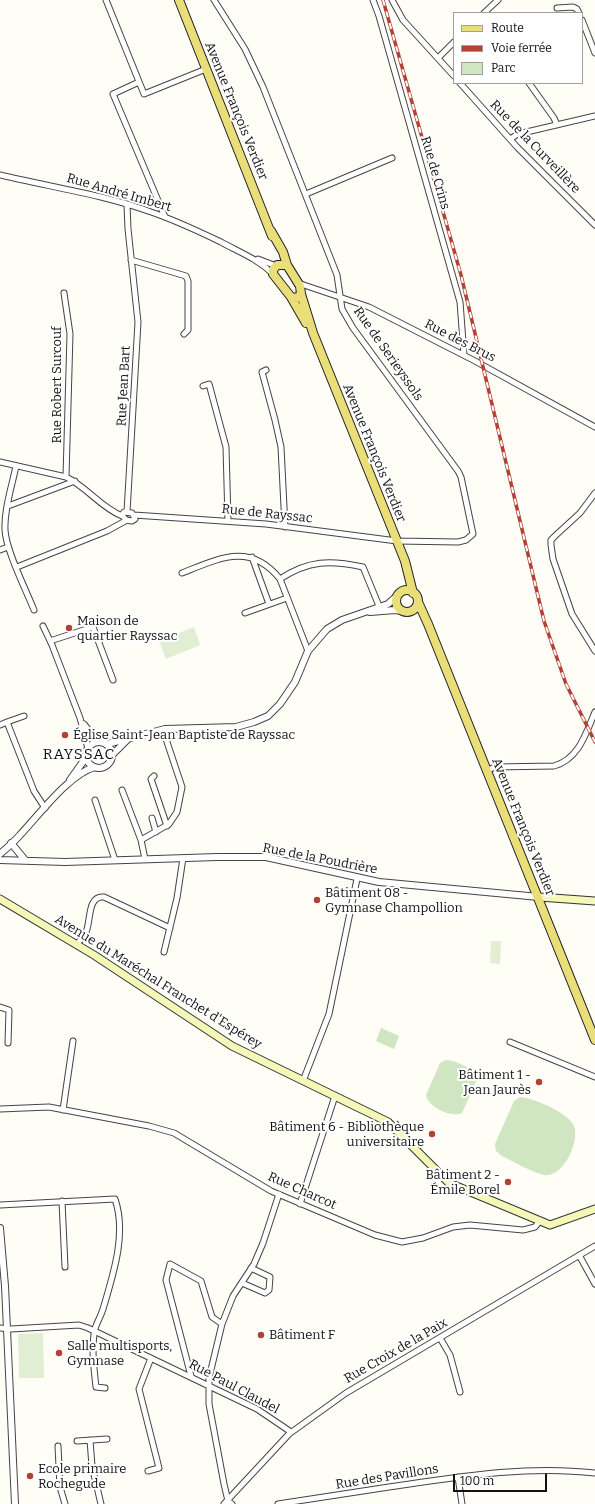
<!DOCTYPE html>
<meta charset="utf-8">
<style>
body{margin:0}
#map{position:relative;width:595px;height:1504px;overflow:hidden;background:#fefdf6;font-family:Bitter,serif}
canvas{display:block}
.legend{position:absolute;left:453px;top:12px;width:130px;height:72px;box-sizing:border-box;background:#fff;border:1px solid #a0a0a0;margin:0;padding:5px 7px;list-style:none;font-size:12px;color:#111}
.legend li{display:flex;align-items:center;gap:8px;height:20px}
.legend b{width:20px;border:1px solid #a0a0a0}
.scale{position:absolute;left:453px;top:1474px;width:94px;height:18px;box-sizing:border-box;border:2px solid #111;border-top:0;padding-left:5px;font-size:12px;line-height:14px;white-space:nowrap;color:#111;-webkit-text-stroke:3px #fff;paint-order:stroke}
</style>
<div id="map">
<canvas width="595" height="1504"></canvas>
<ul class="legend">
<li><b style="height:5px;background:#eade79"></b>Route</li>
<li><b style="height:5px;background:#b44136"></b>Voie ferrée</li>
<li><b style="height:11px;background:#d0e6c2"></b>Parc</li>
</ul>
<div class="scale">100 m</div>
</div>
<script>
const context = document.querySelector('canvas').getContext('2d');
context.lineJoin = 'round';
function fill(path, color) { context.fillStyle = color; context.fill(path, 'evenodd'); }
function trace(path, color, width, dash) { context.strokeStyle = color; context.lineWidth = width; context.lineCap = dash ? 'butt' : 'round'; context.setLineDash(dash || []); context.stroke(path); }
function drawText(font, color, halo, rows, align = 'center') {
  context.font = font + ' Bitter,serif'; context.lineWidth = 4; context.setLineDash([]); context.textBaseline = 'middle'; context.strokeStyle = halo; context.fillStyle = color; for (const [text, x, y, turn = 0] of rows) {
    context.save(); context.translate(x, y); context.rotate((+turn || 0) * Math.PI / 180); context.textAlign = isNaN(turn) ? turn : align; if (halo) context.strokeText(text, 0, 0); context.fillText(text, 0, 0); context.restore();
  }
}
fill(new Path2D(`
 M381 1028 399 1036 394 1049 376 1041Z
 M446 1060C457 1061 478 1069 476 1082L462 1113C451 1118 428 1107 426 1095L440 1063Z
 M520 1097C534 1098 569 1113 574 1126 580 1142 563 1178 544 1175 534 1173 512 1161 502 1156L496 1151 495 1144 514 1101Z`), '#d0e6c2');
fill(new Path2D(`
 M194 627 200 645 166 659 159 641Z
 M491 941H501L500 964 490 963Z
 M43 1333 44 1378H19L18 1334Z`), '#e1eed3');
const minor = new Path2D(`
 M106 0 144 94 206 69
 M373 0 379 16 460 302 464 355
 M392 0 403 20 454 76
 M557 8 573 7 577 9 579 13
 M484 13 498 0
 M582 20 595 53
 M438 58 454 42
 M139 82 113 94 165 217
 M460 83 517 147 595 225
 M529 83 554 118 557 125
 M510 139 518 134 595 116
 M0 175C50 187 102 194 151 212 175 220 198 231 221 242 239 252 258 259 273 274
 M306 194 392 158
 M258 259 276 266
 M131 260 186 276 188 281V330L184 334
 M298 283 369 307 475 361 595 427
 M64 293 70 334 66 477
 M266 370 262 372 275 420 281 447 285 527
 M203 386 209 384 226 447 228 521
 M0 462 66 477C87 487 100 507 122 516
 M16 466C12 486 4 509 5 530 6 550 26 590 34 610
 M595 493 580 513 556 535 551 540V545L553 559 572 614 595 651
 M8 506 75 481
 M124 512 132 513 135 519 132 521 126 520 122 515Z
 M127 512 138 322 128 229 127 205
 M134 515 266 524 397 541 458 542 466 540 473 534 461 477 458 471 353 328 342 309 337 275 263 87 245 49 214 0
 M0 550 8 547
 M252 557 269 604
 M17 567 107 531 127 520
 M182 573C220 558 250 542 280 579
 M245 613 287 598
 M43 626 52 645 80 718 88 749
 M50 641 93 627 113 680
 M308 651 280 579C309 560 330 560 363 567L379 606
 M7 722 24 716
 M84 724 98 742
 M0 725 7 722 34 791 45 808
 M488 770 495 767 554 766C579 759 586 733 595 712
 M154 776 151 779 167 826
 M122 790 141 840
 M95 800 115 860
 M152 818 156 832
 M145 859 141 840 169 824 177 812 182 787 165 736V729
 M76 945C79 941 84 937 86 932 91 922 87 895 104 897L170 928
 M164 952 177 898 183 858
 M0 1007 9 1010 8 1043
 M510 1042 595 1077
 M303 1081 329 1014 357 879
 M0 1109 49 1107 149 1126 174 1133 271 1191 375 1235 402 1242 423 1238 453 1227 470 1225 523 1230 535 1227 539 1222
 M63 1110 73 1041
 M62 1201 65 1267
 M300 1204 335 1096
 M0 1205 115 1199C127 1234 113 1275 103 1309 101 1316 97 1322 95 1329 91 1347 94 1369 96 1387L105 1388
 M579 1255 595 1284
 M242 1283 265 1293 269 1290 270 1277 251 1268
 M0 1328 11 1329 79 1325 88 1328 257 1409 291 1432
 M440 1338 450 1355 460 1392
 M191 1376 166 1280 170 1264 201 1281 212 1317 222 1324
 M90 1440 92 1466 101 1504
 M77 1441 107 1439
 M58 1446 60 1487 65 1504
 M148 1471 159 1468 139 1389 151 1358
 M458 1477 462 1504
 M224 1504 289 1434 346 1393 595 1246
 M232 1504 228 1501 224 1484 209 1404V1378L222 1324 233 1296 254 1264 263 1243 279 1194
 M278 1504C315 1498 352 1493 389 1487 457 1477 526 1465 595 1473`);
const tertiary = new Path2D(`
 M370 612 395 610 402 611
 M86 755a13 13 0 1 1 26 0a13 13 0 1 1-26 0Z
 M107 744 165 729 236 727 254 722 268 716 280 704 295 682 308 651 327 629 342 620 388 604 398 595
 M112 755 128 739
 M70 780 87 756
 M11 843 25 860
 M0 854C7 848 14 842 20 835 39 815 69 774 95 767
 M0 860 65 862 217 857H266L379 882 539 897
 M0 1228 5 1286 15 1504`);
const secondary = new Path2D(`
 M539 897 595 901
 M0 899 94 955 232 1046 388 1122 449 1183 550 1225 595 1209`);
const primary = new Path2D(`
 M179 0 272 236
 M271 231 283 252 287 265 300 286 301 294 313 333 405 561 413 593
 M287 265H277L273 270V274L291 297 297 298 301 294
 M291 297 306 323
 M396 601a11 11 0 1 1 22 0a11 11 0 1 1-22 0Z
 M418 602 428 624 595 1040`);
trace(minor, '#444', 7);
trace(tertiary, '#444', 8);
trace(secondary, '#333', 9);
trace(primary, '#222', 10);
trace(minor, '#fff', 5);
trace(tertiary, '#fff', 6);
trace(secondary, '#f5f7b8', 7);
trace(primary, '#eade79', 8);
const rail = new Path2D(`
 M383 0 461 275 544 621 566 684 595 742`);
trace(rail, '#b44136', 3.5);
trace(rail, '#fff', 2, [6]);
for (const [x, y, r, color] of [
 [69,628,4,"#b44136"],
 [65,735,4,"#b44136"],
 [317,900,4,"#b44136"],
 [539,1082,4,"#b44136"],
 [432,1134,4,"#b44136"],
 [508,1182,4,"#b44136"],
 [261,1335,4,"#b44136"],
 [59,1353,4,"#b44136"],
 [30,1476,4,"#b44136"]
]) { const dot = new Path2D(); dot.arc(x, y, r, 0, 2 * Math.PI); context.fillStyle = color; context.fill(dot); trace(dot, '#fff', 1.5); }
drawText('13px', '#111', '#fff', [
 ["Avenue François Verdier",236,111,68],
 ["Rue de la Curveillère",535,147,46],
 ["Rue de Crins",435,173,74],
 ["Rue André Imbert",119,193,16],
 ["Rue des Brus",460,341,27],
 ["Rue de Serieyssols",388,354,55],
 ["Rue Robert Surcouf",57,385,-90],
 ["Rue Jean Bart",124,386,-87],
 ["Avenue François Verdier",374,453,68],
 ["Rue de Rayssac",267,514,6],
 ["Avenue François Verdier",523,827,68],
 ["Rue de la Poudrière",320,859,11],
 ["Avenue du Maréchal Franchet d'Espérey",158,982,32],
 ["Rue Charcot",302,1191,24],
 ["Rue Croix de la Paix",396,1351,-30],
 ["Rue Paul Claudel",234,1387,28],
 ["Rue des Pavillons",387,1477,-9]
]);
drawText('13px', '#111', '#fff', [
 ["Maison de",77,621],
 ["quartier Rayssac",77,636],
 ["Église Saint-Jean Baptiste de Rayssac",73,735],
 ["Bâtiment 08 -",325,893],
 ["Gymnase Champollion",325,908],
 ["Bâtiment 1 -",531,1075,"right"],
 ["Jean Jaurès",531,1090,"right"],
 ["Bâtiment 6 - Bibliothèque",424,1127,"right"],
 ["universitaire",424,1142,"right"],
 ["Bâtiment 2 -",500,1175,"right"],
 ["Émile Borel",500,1190,"right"],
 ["Bâtiment F",269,1335],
 ["Salle multisports,",67,1346],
 ["Gymnase",67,1361],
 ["Ecole primaire",38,1469],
 ["Rochegude",38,1484]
], 'left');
context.letterSpacing = '1px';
drawText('15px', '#111', '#fff', [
 ["RAYSSAC",79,755]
]);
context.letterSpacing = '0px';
</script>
